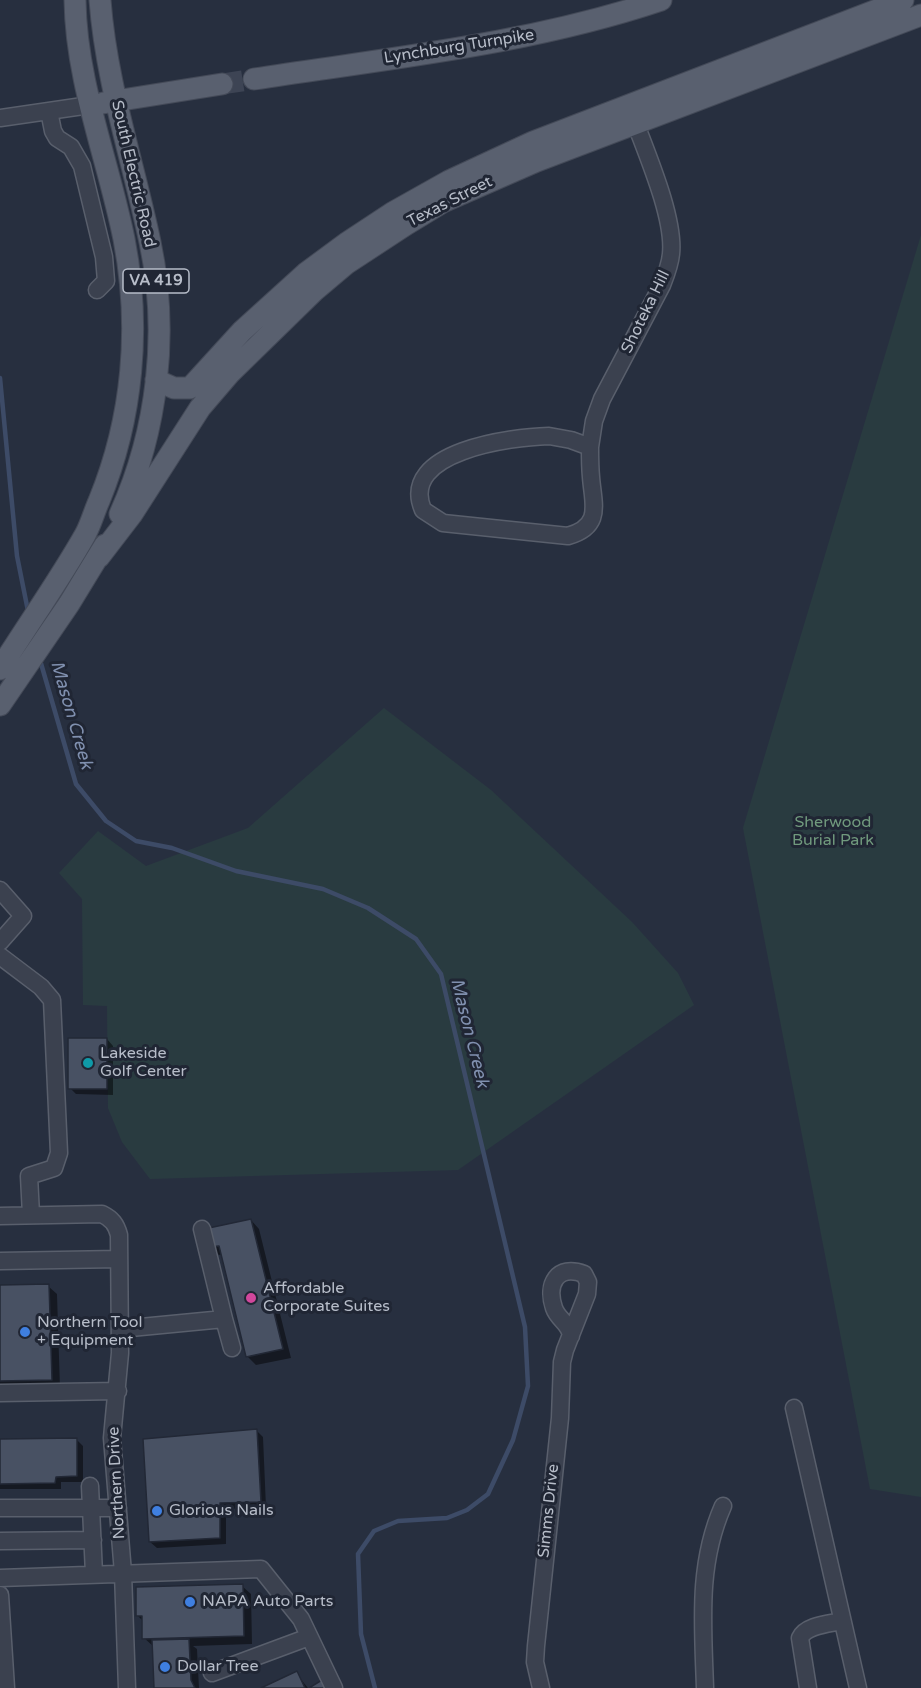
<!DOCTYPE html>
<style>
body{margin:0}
canvas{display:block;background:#272f3f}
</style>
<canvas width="921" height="1688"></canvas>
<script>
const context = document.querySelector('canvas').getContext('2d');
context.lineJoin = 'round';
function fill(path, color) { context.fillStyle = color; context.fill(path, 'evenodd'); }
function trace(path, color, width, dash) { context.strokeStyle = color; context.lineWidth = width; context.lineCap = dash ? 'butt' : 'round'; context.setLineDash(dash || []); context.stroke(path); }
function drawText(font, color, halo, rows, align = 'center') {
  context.font = font + ' "Varela Round",sans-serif'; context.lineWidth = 6; context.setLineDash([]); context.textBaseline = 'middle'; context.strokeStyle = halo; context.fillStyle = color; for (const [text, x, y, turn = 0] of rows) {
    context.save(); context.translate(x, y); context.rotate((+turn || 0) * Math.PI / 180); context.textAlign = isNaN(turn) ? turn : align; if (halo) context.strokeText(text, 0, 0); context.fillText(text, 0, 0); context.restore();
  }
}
fill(new Path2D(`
 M921 235V1497L870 1489 743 828Z
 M384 708 491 790 632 922 678 973 694 1005 458 1170 150 1179 122 1142 108 1108 107 1006 83 1005 82 899 59 873 98 831 146 866 248 828Z`), '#293b40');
fill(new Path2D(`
 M107 1039 113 1046V1095L76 1094 70 1088Z
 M251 1220 259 1229 291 1358 256 1365 247 1356 223 1254 219 1255 210 1246Z
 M0 1286H48L57 1294 60 1388 0 1389Z
 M257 1431 263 1437 266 1507 226 1509V1544L157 1548 150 1542Z
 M76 1439 83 1446V1482H61V1489H0V1441Z
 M242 1586 251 1594 252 1644 193 1646 197 1649 199 1688H156L154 1647 144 1638 143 1621 138 1616Z
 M296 1673 308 1688H265Z`), '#0007');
trace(new Path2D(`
 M0 378 17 556 28 611
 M40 660 76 784 106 821 136 841 172 848 236 871 323 889 368 908 416 939 441 974 525 1327 528 1386 513 1440 488 1494 467 1510 447 1518 398 1521 374 1531 358 1554 361 1634 375 1688`), '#3d4b67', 4.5);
const building = new Path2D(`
 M68 1038H107V1089H68Z
 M251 1219 283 1349 246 1357 219 1246 209 1247 204 1229Z
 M49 1284 52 1380 0 1381V1285Z
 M257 1429 261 1502 220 1503V1538L149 1542 143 1439Z
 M77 1438V1476L56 1477 55 1483 0 1484V1439Z
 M243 1584 244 1636 142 1639V1616H136V1587Z
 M189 1639 191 1680 195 1688H154L152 1640Z
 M297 1671 305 1688H261Z
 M322 1680 326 1688H309Z`);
fill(building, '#485163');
trace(building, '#222836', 1.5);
trace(new Path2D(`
 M222 84 254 79`), '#3d4454', 21, [21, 10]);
const minor = new Path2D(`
 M49 111 53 131 57 138 71 147 82 166 104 257 106 281 97 290
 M0 118 90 105
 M549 436 571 440 590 447C590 457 590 467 591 477 593 504 603 526 568 536L443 523 423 510C398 451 512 437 549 436Z
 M590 447 594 421 602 399 662 285C666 275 670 265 671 254 675 217 645 150 632 114
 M0 890 23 916 0 942
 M0 956 41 987 52 1000 59 1153 54 1168 29 1176 31 1215
 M0 1216 102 1214C112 1219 116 1224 119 1235L120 1353 112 1438 123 1573 127 1688
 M0 1261 119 1259
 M224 1319 232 1348
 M120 1329 224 1319 202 1229
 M0 1393 118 1391
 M794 1408 858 1688
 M90 1486 94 1574
 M0 1508H118
 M0 1541 93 1540
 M0 1578 261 1569 301 1619 334 1688
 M0 1595 6 1688
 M212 1673 309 1637
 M541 1688 535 1662 536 1646 560 1418 562 1362 565 1350 587 1294 588 1282 584 1274C557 1264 546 1284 554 1308 558 1320 570 1323 571 1336
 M705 1688C703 1624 697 1565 723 1506
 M808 1688 800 1638C806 1625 829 1624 842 1621`);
const major = new Path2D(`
 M100 0C106 82 133 161 150 242 169 332 158 430 120 514
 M254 79C391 58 530 44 661 0
 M103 103 222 84
 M156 380 174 388H190L242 331 306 273 348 242 392 213 449 181 533 142 903 0
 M99 557 132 514 200 408 230 373 314 291 346 264 407 224 443 202 537 161 921 15
 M0 669C28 624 59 581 85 535 91 524 94 512 99 501 133 418 141 327 124 239 108 159 76 82 75 0
 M0 705 69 604 105 545`);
trace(minor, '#595f6c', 19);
trace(major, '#444a58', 23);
trace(minor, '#3b414f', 16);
trace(major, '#59606f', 21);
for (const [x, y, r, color] of [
 [88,1063,6,"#0f9aa8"],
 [251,1298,6,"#d1479c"],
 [25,1332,6,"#3f7fe0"],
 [157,1511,6,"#3f7fe0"],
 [190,1602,6,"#3f7fe0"],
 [165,1667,6,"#3f7fe0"]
]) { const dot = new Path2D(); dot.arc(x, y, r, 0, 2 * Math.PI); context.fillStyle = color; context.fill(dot); trace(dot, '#202634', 2); }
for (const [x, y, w] of [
 [156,281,66]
]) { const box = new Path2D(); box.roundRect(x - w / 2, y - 12, w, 24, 4.5); context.fillStyle = '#202634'; context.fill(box); trace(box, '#b7bdc9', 1.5); }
drawText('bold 15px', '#b7bdc9', null, [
 ["VA 419",156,281]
]);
drawText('16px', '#b7bdc9', '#202634', [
 ["Lynchburg Turnpike",459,47,-9],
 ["South Electric Road",133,174,77],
 ["Texas Street",450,202,-27],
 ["Shoteka Hill",646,312,-64],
 ["Northern Drive",117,1483,-93],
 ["Simms Drive",549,1511,-84]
]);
drawText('16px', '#70997d', '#202634', [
 ["Sherwood",833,823],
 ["Burial Park",833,841]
]);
drawText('16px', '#b7bdc9', '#202634', [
 ["Lakeside",100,1054],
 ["Golf Center",100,1072],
 ["Affordable",263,1289],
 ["Corporate Suites",263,1307],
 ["Northern Tool",37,1323],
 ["+ Equipment",37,1341],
 ["Glorious Nails",169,1511],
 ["NAPA Auto Parts",202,1602],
 ["Dollar Tree",177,1667]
], 'left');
drawText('italic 18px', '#8090af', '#202634', [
 ["Mason Creek",71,715,74],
 ["Mason Creek",469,1033,76]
]);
</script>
